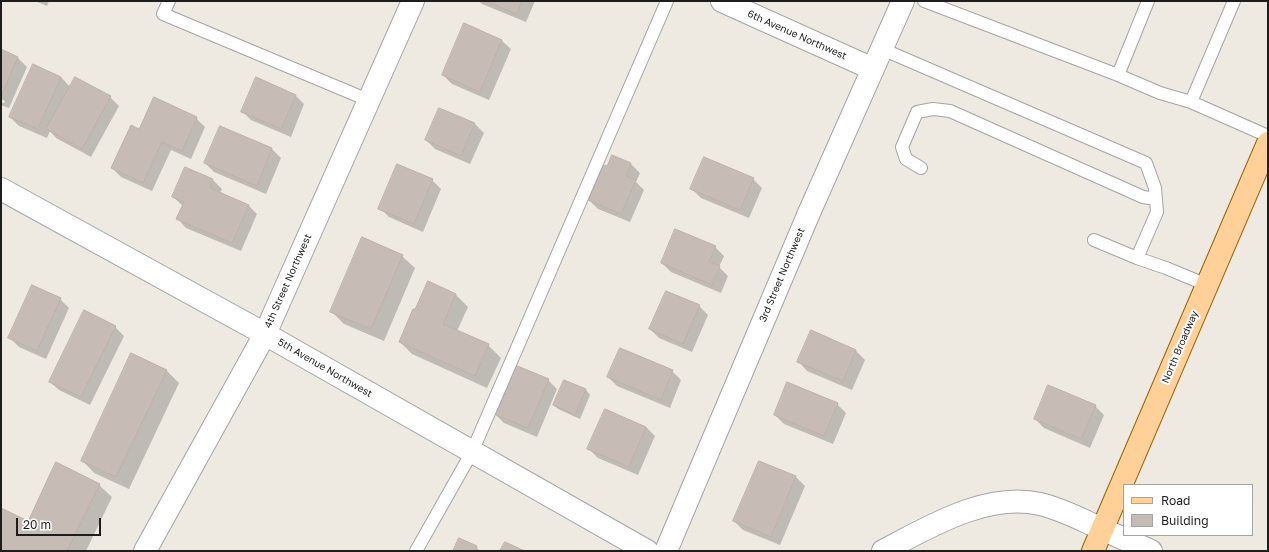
<!DOCTYPE html>
<style>
body{margin:0}
#map{position:relative;width:1269px;height:552px;overflow:hidden;background:#eeeae2;font-family:"Golos Text",sans-serif}
canvas{display:block}
.frame{position:absolute;inset:0;border:2px solid #1d1d1d;pointer-events:none}
.legend{position:absolute;left:1123px;top:484px;width:130px;height:52px;box-sizing:border-box;background:#fff;border:1px solid #a5a5a5;margin:0;padding:5px 7px;list-style:none;font-size:12px;color:#1d1d1d}
.legend li{display:flex;align-items:center;gap:8px;height:20px}
.legend b{width:20px;border:1px solid #a5a5a5}
.scale{position:absolute;left:16px;top:518px;width:85px;height:18px;box-sizing:border-box;border:2px solid #1d1d1d;border-top:0;padding-left:5px;font-size:12px;line-height:14px;white-space:nowrap;color:#1d1d1d;-webkit-text-stroke:3px #fff;paint-order:stroke}
</style>
<div id="map">
<canvas width="1269" height="552"></canvas>
<div class="frame"></div>
<ul class="legend">
<li><b style="height:5px;background:#ffd097"></b>Road</li>
<li><b style="height:11px;background:#c6bcb5"></b>Building</li>
</ul>
<div class="scale">20 m</div>
</div>
<script>
const context = document.querySelector('canvas').getContext('2d');
context.lineJoin = 'round';
function fill(path, color) { context.fillStyle = color; context.fill(path, 'evenodd'); }
function trace(path, color, width, dash) { context.strokeStyle = color; context.lineWidth = width; context.lineCap = dash ? 'butt' : 'round'; context.setLineDash(dash || []); context.stroke(path); }
function drawText(font, color, halo, rows, align = 'center') {
  context.font = font + ' "Golos Text",sans-serif'; context.lineWidth = 4; context.setLineDash([]); context.textBaseline = 'middle'; context.strokeStyle = halo; context.fillStyle = color; for (const [text, x, y, turn = 0] of rows) {
    context.save(); context.translate(x, y); context.rotate((+turn || 0) * Math.PI / 180); context.textAlign = isNaN(turn) ? turn : align; if (halo) context.strokeText(text, 0, 0); context.fillText(text, 0, 0); context.restore();
  }
}
fill(new Path2D(`
 M35 1H49L47 6Z
 M479 1H535L526 22 482 4Z
 M465 25 502 41 511 49 489 100 452 84 443 75Z
 M1 51 18 58 27 67 9 108 1 105V102L4 103 5 101 1 99Z
 M34 65 61 77 70 87 110 97 119 106 91 157 56 138 50 131 47 138 19 126 10 117Z
 M295 95 304 104 291 137 251 120 242 111Z
 M439 109 475 124 484 133 470 164 435 149 426 140Z
 M196 118 205 127 191 159 171 150 152 191 121 177 112 168 140 130Z
 M220 127 272 149 281 158 266 194 214 172 205 163Z
 M631 164 640 173 636 182 644 190 630 222 598 209 589 200 608 168Z
 M185 168 213 180 222 189 220 193 248 205 257 214 241 251 186 228 178 219 183 206 173 197Z
 M753 179 762 188 749 218 701 198 692 189Z
 M432 180 441 189 423 232 389 217 380 208Z
 M715 247 724 256 719 267 728 276 721 293 671 272 662 263Z
 M402 256 415 268 384 341 344 324 331 311Z
 M456 295 468 307 457 331 488 345 501 358 487 388 412 354 400 342Z
 M60 299 69 308 46 359 19 347 10 338Z
 M699 306 708 315 692 352 659 338 650 329Z
 M115 327 124 336 90 405 59 390 50 382Z
 M811 332 856 351 865 360 852 390 807 371 799 362Z
 M167 371 179 383 129 489 94 473 82 460Z
 M672 371 681 380 670 408 617 386 608 377Z
 M548 380 557 389 537 437 504 423 495 414Z
 M564 381 586 390 590 395 580 419 558 409 554 405Z
 M837 404 846 413 833 444 784 424 775 415Z
 M1095 406 1104 415 1090 448 1044 428 1035 419Z
 M605 410 646 427 655 436 638 475 598 458 589 449Z
 M759 462 796 477 805 486 780 545 743 530 734 521Z
 M99 485 112 497 86 551H1V509L28 522Z
 M476 547 480 551H455Z`), '#0003');
const building = new Path2D(`
 M486 1H522L517 14Z
 M464 23 502 40 480 92 442 75Z
 M1 49 18 57 1 97Z
 M33 64 61 77 38 129 9 117Z
 M75 77 111 96 82 149 46 129Z
 M256 77 296 95 281 129 241 112Z
 M154 97 197 117 182 151 162 142 143 183 111 168 131 125 139 129Z
 M439 108 475 123 461 156 425 140Z
 M220 126 272 148 257 186 204 163Z
 M612 155 631 163 626 176 636 180 621 214 588 200 603 165 607 166Z
 M704 157 754 178 740 210 690 189Z
 M397 164 433 179 414 224 378 209Z
 M185 167 213 179 210 188 249 205 232 243 176 219 184 202 172 197Z
 M675 229 716 246 709 262 720 266 712 285 661 263Z
 M362 237 403 255 371 329 330 312Z
 M428 281 456 294 443 324 489 344 475 376 399 342 413 309H415Z
 M32 285 61 298 37 351 8 338Z
 M666 291 700 305 683 344 649 329Z
 M84 310 116 326 81 397 49 382Z
 M811 330 856 350 843 381 797 362Z
 M620 348 673 370 661 400 607 377Z
 M131 353 167 370 116 477 81 461Z
 M515 365 549 379 528 428 494 414Z
 M564 380 586 389 575 415 553 405Z
 M787 382 838 403 824 436 774 415Z
 M1048 385 1096 405 1081 439 1034 419Z
 M605 409 646 427 629 467 587 449Z
 M759 461 796 476 771 537 733 521Z
 M56 462 100 484 67 551H1V508L28 521Z
 M459 538 477 546 475 551H453Z
 M505 542 525 551H500Z`);
fill(building, '#c6bcb5');
trace(building, '#c0b0a4', 1);
const service = new Path2D(`
 M169 1 163 14 368 100
 M924 1 1118 75 1160 93 1191 102 1268 136
 M882 49 1146 163 1155 188 1157 212 1137 258 1166 268 1207 285
 M1118 75 1148 1
 M1191 102 1234 1
 M921 168 906 159 902 147 917 112 933 109 950 111 1143 197 1156 199
 M1094 240 1137 258
 M416 551 472 452 667 1`);
const minor = new Path2D(`
 M722 1 873 69
 M1 189 265 334 647 551
 M145 551 265 334 413 1
 M666 551 809 213 903 1
 M883 551C929 527 986 492 1040 504 1062 509 1082 520 1102 529`);
const tertiary = new Path2D(`
 M1102 529 1151 551`);
const primary = new Path2D(`
 M1093 551 1268 143`);
trace(service, '#a4a4a4', 14);
trace(minor, '#a4a4a4', 24);
trace(tertiary, '#a4a4a4', 24);
trace(primary, '#966100', 24);
trace(service, '#fff', 12);
trace(minor, '#fff', 22);
trace(tertiary, '#fff', 22);
trace(primary, '#ffd097', 22);
drawText('10px', '#1d1d1d', '#fff', [
 ["6th Avenue Northwest",797,35,24],
 ["3rd Street Northwest",782,275,-67],
 ["4th Street Northwest",288,281,-66],
 ["North Broadway",1180,347,-67],
 ["5th Avenue Northwest",325,368,30]
]);
</script>
